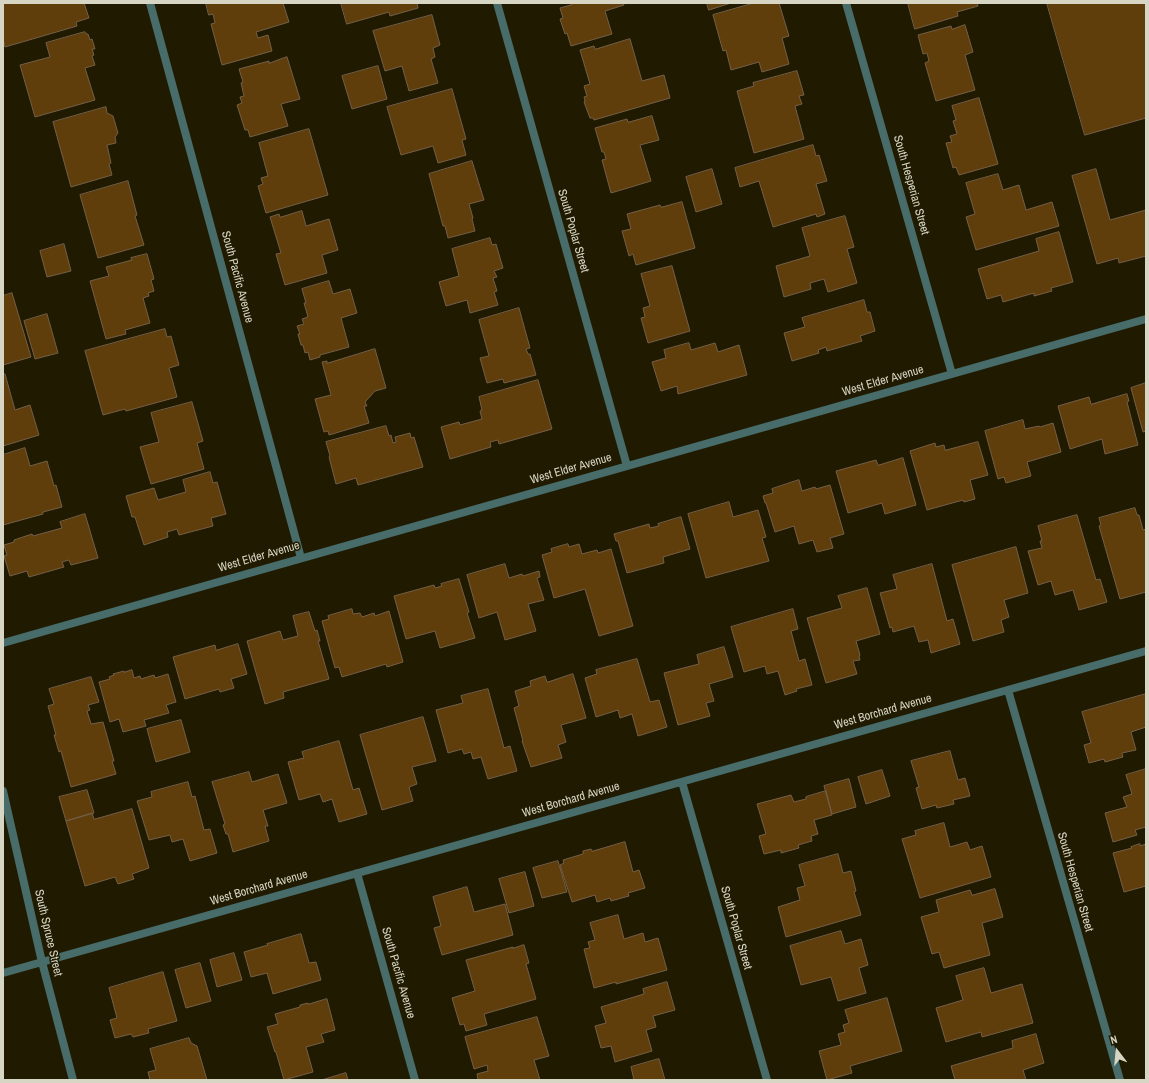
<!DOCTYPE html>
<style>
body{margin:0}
#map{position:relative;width:1149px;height:1083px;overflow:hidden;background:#201b00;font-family:"Archivo Narrow",sans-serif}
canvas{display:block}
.frame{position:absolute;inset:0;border:4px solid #d7d5c4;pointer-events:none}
.north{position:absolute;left:1097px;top:1031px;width:40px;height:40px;-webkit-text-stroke:3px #201b00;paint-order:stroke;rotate:344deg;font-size:11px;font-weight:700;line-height:16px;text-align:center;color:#d7d5c4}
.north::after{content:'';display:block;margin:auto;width:14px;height:18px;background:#d7d5c4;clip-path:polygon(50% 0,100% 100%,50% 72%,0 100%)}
</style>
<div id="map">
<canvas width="1149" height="1083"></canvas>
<div class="frame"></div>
<div class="north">N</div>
</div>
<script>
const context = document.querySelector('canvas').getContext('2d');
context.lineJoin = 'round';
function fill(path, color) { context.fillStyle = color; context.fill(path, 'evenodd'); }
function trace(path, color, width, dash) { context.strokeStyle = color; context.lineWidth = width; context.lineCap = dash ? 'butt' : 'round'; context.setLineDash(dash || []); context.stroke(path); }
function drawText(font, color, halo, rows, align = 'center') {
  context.font = font + ' "Archivo Narrow",sans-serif'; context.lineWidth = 3; context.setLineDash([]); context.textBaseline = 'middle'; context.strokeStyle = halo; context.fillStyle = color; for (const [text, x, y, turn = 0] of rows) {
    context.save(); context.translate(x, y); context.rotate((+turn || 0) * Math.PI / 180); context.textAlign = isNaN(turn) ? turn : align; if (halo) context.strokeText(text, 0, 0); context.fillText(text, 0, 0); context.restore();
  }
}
const building = new Path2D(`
 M3 3H84L89 18 76 22 77 26 5 47 3 39Z
 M206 3H283L289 22 256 32 258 38 268 35 272 51 222 65 211 24 215 23 213 14 209 15Z
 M341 3H417L418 8 390 16 389 12 347 24Z
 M570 3H623L624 5 605 11 612 34 571 46 567 33 565 34 560 19 563 18 560 8 571 5Z
 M707 3H731L709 10Z
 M754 3H779L789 36 782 38 789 64 762 72 759 62 731 70 726 50 723 51 713 15Z
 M908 3H977L978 6 957 12 958 16 915 29Z
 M1047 3H1146V118L1085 135Z
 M432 15 440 45 433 48 435 57 431 59 438 83 409 91 402 66 385 71 373 31Z
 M965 25 973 52 965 55 975 90 936 101 925 63 929 61 927 53 923 54 918 35 951 26 952 29Z
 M85 32 86 34H88L90 40 92 39 95 49H92L94 55 92 56 95 65 85 68 95 100 35 117 20 65 50 57 46 43Z
 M630 39 642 81 664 75 670 98 594 120 593 118H590L584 102 585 101 584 97 587 96 584 86 590 84 580 50 594 46 595 49Z
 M287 57 300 99 281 104 288 126 250 137 248 130H245L237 105 242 103 240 97 244 96 241 83 243 82 239 69 269 61V63Z
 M378 66 387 99 352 109 342 76Z
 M797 71 804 95 799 96 802 104 795 106 804 139 754 153 737 91 754 86 753 83Z
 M452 89 466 139 462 140 466 155 438 163 433 146 401 155 387 107Z
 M979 98 998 164 959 175 956 167 953 168 946 143 952 142 950 136 957 134 953 121 956 120 952 106Z
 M106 107 107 113 113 116 118 133 115 137 116 143 107 145 111 163 109 164 112 175 71 187 53 122Z
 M652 116 659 140 640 145 651 181 611 193 602 160 606 159 604 152H602L595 128 627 119 628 122Z
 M309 129 328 195 266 213 258 186 263 184 261 178 268 176 259 143Z
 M813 145 816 156 819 155 827 181 816 184 825 214 817 217 816 214 773 227 759 181 740 187 735 168Z
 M472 161 484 200 469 204 473 218 472 219 475 231 448 238 445 226H443L429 174Z
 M712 169 722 204 696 212 686 177Z
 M1096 169 1110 220 1146 210V256L1119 263 1118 258 1097 264 1072 176Z
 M998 174 1003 190 1019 185 1026 210 1052 202 1059 226 976 250 966 217 975 214 966 183Z
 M128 181 137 215 135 216 144 245 98 258 80 195Z
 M682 202 695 248 636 265 633 254 629 256 622 231 631 229 627 214 660 205 661 207Z
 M302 211 306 226 329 219 338 250 322 255 327 273 285 285 276 254 281 253 270 217 279 214 280 217Z
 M845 216 854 247 847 249 857 283 828 292 824 279 810 283 811 289 784 297 776 266 810 256 802 228Z
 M1059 232 1073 282 1051 288 1052 291 1034 296V293L1003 302 1001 295 987 299 978 269 1039 251 1036 239Z
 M490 238 492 245 496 244 503 268 494 271 497 277 493 278 497 291 494 292 498 305 470 313 467 300 446 306 439 282 459 276 452 249Z
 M64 244 71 271 47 277 40 251Z
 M147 254 154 279 151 280 154 291 148 293 149 296 143 298 150 323 125 330 126 334 106 339 90 281 109 276 106 267 132 260 131 258Z
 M672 266 690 331 648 343 641 318 645 317 643 308 650 306 641 274Z
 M329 281 333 294 350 289 357 313 341 318 349 347 320 355V357L310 360 308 352 305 353 303 345H301L298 334H300L297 326 304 324 302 319 308 317 304 303H306L302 289Z
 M12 293 31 357 3 365V296Z
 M864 300 867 312H870L875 331 860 336 862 341 827 351 826 347 818 350 819 353 792 361 784 333 805 327 802 318Z
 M519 308 530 348 526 349 528 354H530L536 375 504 383 503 379 487 383 480 358 489 356 479 320Z
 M47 314 58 353 35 359 24 321Z
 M165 329 167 337 171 336 179 365 169 368 177 397 126 411 125 409 103 415 85 351Z
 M689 343 691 350 715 343 718 352 739 345 747 375 678 394 677 386 661 391 652 362 666 358 664 350Z
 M375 349 386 388 375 391 365 402 367 406H364L369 423 329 435 328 431 324 432 315 399 331 395 322 362 327 361V363Z
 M5 374 15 410 30 405 39 435 3 446V375Z
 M538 380 552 429 499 444 498 440 490 442 491 447 450 459 441 427 459 422 460 425 482 419 480 411 482 410 479 397Z
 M1146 383V431L1143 432 1131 388Z
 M1127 394 1129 401 1127 402 1138 445 1105 454 1102 439 1070 449 1058 406 1089 397 1091 404Z
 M192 402 203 441 197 443 204 469 151 484 140 447 159 442 151 413Z
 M1023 420 1025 429 1039 426 1040 427 1053 423 1061 452 1027 462 1031 476 1006 483 1004 477 998 479 985 431Z
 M386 426 389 436 391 435 393 443 396 442 395 437 410 433 411 438 414 437 423 467 358 485 356 478 336 484 329 457 330 456 326 442Z
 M978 442 988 475 970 480 975 499 964 502 963 500 927 510 910 451 935 443 936 447 944 445 945 450Z
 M25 448 30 466 47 461 54 486 56 485 62 507 43 512V514L3 525V455Z
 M903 458 916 505 885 514 882 503 848 513 836 471 876 460 878 465Z
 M210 472 213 483 217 482 226 514 211 518 213 526 179 535 177 529 167 532 168 537 144 545 135 517H132L126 496 154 488 158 500 186 492 183 480Z
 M799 480 802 491 815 487 816 489 830 485 844 534 830 538 833 548 817 552 813 540 799 544 794 526 775 532 766 503H765L763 496 773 493 772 489Z
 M729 502 733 517 758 510 766 537 762 538 769 561 706 578 688 514Z
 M1135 508 1137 515H1139L1143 530 1146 529V592L1120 599 1099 526 1101 525 1099 518Z
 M85 514 98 558 71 565 69 560 62 562 64 567 29 577 27 571 10 576 4 556 7 555 4 545 14 542V540L32 534 33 536 62 528 60 522Z
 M1077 515 1096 580 1100 579 1107 602 1079 610 1073 590 1055 595 1051 581 1038 585 1028 551 1042 548 1040 541H1042L1038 526Z
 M681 517 690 549 663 557 664 563 627 573 618 541H616L614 534 649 524 650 528 659 526 658 524Z
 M568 544 569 547 579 544 582 554 597 550 598 553 611 549 633 626 599 636 585 589 554 598 542 555 552 552 551 549Z
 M1016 547 1028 593 1004 600 1009 617 1001 620 1004 632 973 641 952 565Z
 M505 564 509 578 522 574 523 576 539 571 540 577 537 578 544 600 528 604 536 631 505 640 497 612 479 618 467 575Z
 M932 564 947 621 953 619 960 644 931 653 928 640 919 642 914 626 893 632 892 627 890 628 880 593 897 589 893 575Z
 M459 579 469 612 467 613 475 638 440 648 435 631 406 639 394 596 434 585 435 588 442 586 441 584Z
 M867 588 880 634 856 641 860 655 859 656 860 660 853 661 857 674 826 683 807 618 842 608 838 596Z
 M352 609 353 614 360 613 362 617 374 613 375 616 389 611 403 662 387 667 386 664 342 677 339 667 335 668 322 621 329 619 328 616Z
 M793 609 798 629 791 631 799 661 805 659 812 685 796 689 797 691 785 695 778 671 767 674 765 666 744 672 731 627Z
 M309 612 315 631 317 630 320 641H318L329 679 283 692 284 698 265 704 247 641 280 631 283 640 298 636 293 616Z
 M238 644 247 674 231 679 234 688 220 692 219 689 185 699 173 657 215 645 216 650Z
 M724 647 733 677 709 684 714 701 706 703 710 716 678 725 664 673 699 664 697 655Z
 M637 659 650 702 659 700 667 727 638 736 632 714 620 718 618 710 596 717 585 678 597 674 596 670Z
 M132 670 134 678 140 676 141 679 154 675 155 678 168 674 176 702 166 705 169 713 144 720 146 726 123 732 119 719 110 722 99 682 110 679 109 677 114 675 113 674 124 671V672Z
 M573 674 586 718 561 725 566 742 558 745 562 758 531 767 522 741H523L514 708 519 706 515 691 531 686 530 681 545 676 547 682Z
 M91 677 99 702 88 705 90 710 87 711 91 724 103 722 114 761H112L116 774 71 787 61 751 59 752 54 735H56L48 706 54 704 49 689Z
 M488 689 504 748 510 746 517 771 488 779 481 757 473 759 471 752 464 754 462 749 448 753 436 710 463 703 461 696Z
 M1146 694V727L1131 732 1136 750 1122 753 1123 757 1105 762 1104 759 1089 763 1084 745 1091 743 1082 712Z
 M423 717 436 761 412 767 417 784 409 787 413 801 382 810 360 735Z
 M181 720 190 752 156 762 147 729Z
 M339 741 353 790 359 788 367 814 339 822 332 799 323 802 320 794 299 800 288 762 304 758 302 752Z
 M950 751 958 780 965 778 970 796 953 800 954 804 937 808 936 805 922 809 916 788 919 787 911 761Z
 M1146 769V827L1135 830 1137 835 1113 842 1105 813 1127 807 1123 797 1132 794 1126 775Z
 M882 770 890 796 866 804 858 777Z
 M249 772 252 782 278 774 287 803 263 810 268 826H265L269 841 233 852 228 834H226L223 825 225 824 212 782Z
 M849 779 856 807 832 814 824 786Z
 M188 782 192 797 195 796 204 830 210 829 217 853 190 861 183 839 172 842 170 835 149 840 137 801 152 797 151 792Z
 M87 790 94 813 66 821 59 797Z
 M826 791 832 815 814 820 818 834 811 836 812 841 798 845 799 848 781 853V850L764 854 759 836 766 834 757 804 791 795 794 802 806 799V797Z
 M132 809 149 868 132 874 134 879 118 884 115 877 85 886 66 821 92 813 94 819Z
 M944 823 950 847 967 842 970 850 982 846 991 877 920 898 902 839 916 835 915 831Z
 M625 842 633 872 639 870 645 888 628 893 629 896 611 901 610 898 597 902 595 895 572 902 560 865 564 863 563 860 583 854V851L591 849 592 851Z
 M1140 844V846L1146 844V886L1124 892 1113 853 1132 848 1131 847Z
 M838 854 843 873 851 871 856 891 854 892 861 915 786 937 778 907 800 900 797 888 805 886 799 865Z
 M558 861 567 892 542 898 533 868Z
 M525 872 534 906 509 913 499 879Z
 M467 887 474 912 505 904 513 935 442 955 434 928 441 926 433 897Z
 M995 889 1003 917 982 923 990 955 944 968 939 952 932 954 921 917 939 912 936 900 970 890 972 895Z
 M618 915 624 939 643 933 645 942 658 938 667 970 616 984V982L594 988 584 949 590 948 588 942 595 940 590 923Z
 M841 931 845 944 861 939 868 965 859 968 866 993 838 1001 831 977 801 985 790 946Z
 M301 934 309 963 316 962 321 980 273 994 267 973 251 977 244 952 268 945 267 944Z
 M524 945 529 963 526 964 536 999 484 1014 487 1025 466 1031 464 1024 460 1025 452 998 475 991 466 960 513 947V948Z
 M234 953 242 980 217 987 210 960Z
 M200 963 211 1001 186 1008 175 970Z
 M984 968 991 993 1022 984 1033 1023 982 1037 981 1032 946 1042 936 1008 963 1000 956 976Z
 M163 972 177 1021 148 1029 149 1033 133 1037 131 1034 115 1038 110 1020 117 1018 109 988Z
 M667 982 675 1010 653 1016 656 1027 646 1030 652 1051 615 1062 611 1046 601 1048 595 1026 606 1023 601 1007 644 994 643 989Z
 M887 998 902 1051 850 1066 852 1073 827 1080 819 1051 841 1045 838 1034 845 1032 843 1025 849 1023 845 1010Z
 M327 999 335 1030 321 1034 324 1042 306 1047 313 1072 284 1080 276 1052H275L267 1027 278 1024 275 1014 300 1007V1005L308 1003V1004Z
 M537 1017 549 1056 534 1060 540 1080H478L477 1074 488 1071 487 1065 474 1069 465 1037Z
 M1036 1034 1044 1063 1023 1070 1026 1080H955L951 1066 1013 1048 1012 1041Z
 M189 1038 191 1043 197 1046 207 1080H150L148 1072 156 1070 150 1049Z
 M659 1059 665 1080H634L631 1067Z
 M346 1073 348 1080H322Z`);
fill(building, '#5f3e0c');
trace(building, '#745f47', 1);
trace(new Path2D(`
 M150 3 301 558
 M497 3 627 466
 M846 3 952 374
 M3 643 1146 319
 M1008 690 1120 1080
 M682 782 767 1080
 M3 791 42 962 73 1080
 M357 873 415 1080
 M3 973 1146 651`), '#476c69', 8);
drawText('12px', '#d7d5c4', '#201b00', [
 ["South Hesperian Street",911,185,74],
 ["South Poplar Street",573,231,74],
 ["South Pacific Avenue",237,277,75],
 ["West Elder Avenue",883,381,-16],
 ["West Elder Avenue",571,469,-16],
 ["West Elder Avenue",259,557,-16],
 ["West Borchard Avenue",883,712,-16],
 ["West Borchard Avenue",571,800,-16],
 ["South Hesperian Street",1075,882,74],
 ["West Borchard Avenue",259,888,-16],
 ["South Poplar Street",736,928,74],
 ["South Spruce Street",48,933,77],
 ["South Pacific Avenue",398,973,74]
]);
</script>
